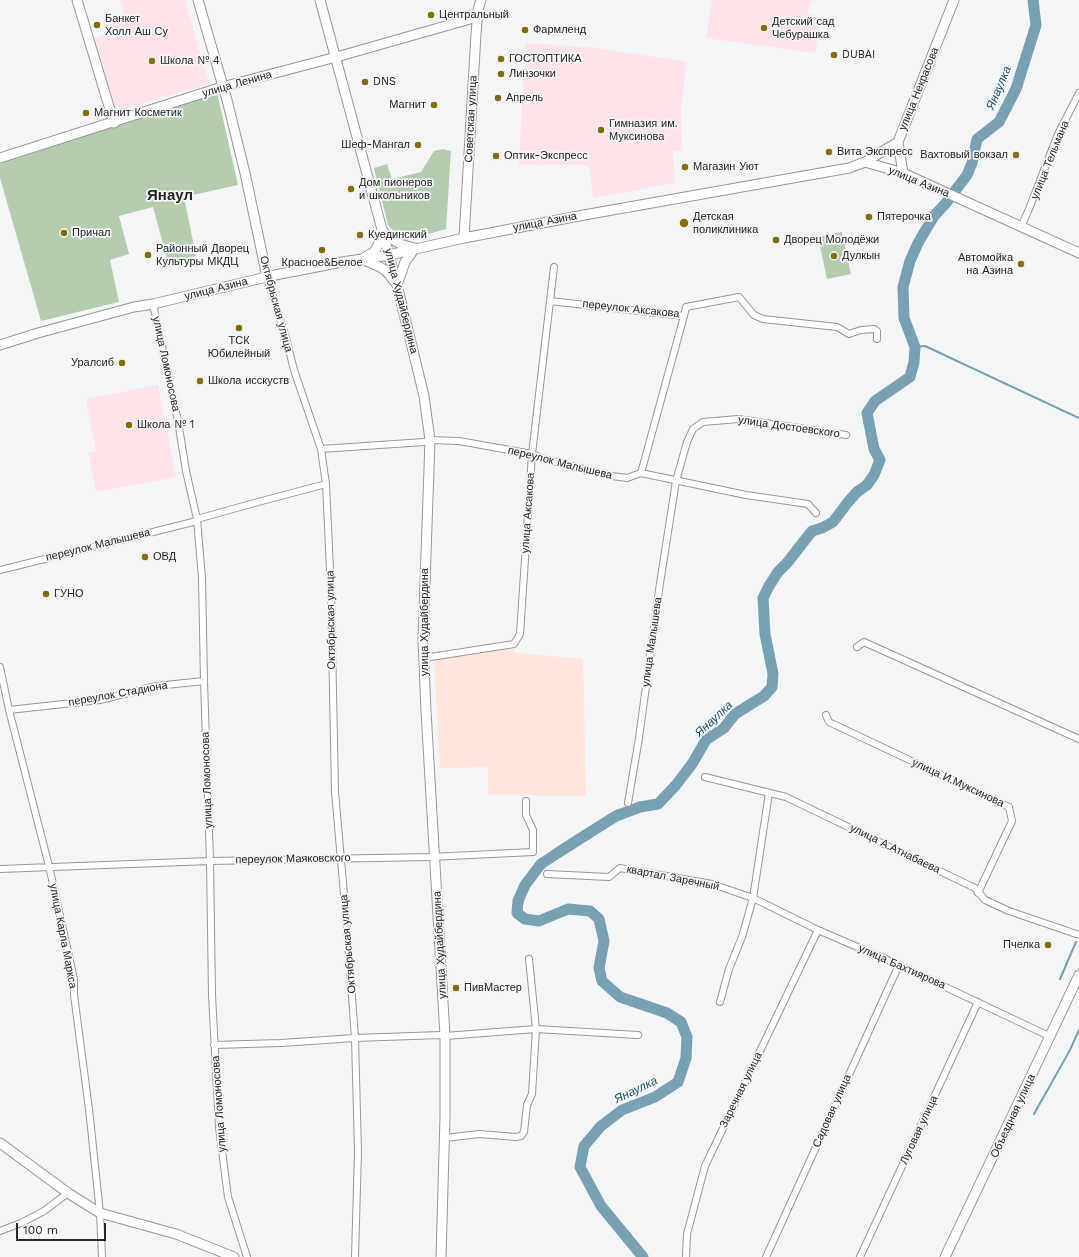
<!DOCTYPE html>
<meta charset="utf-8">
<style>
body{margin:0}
#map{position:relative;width:1079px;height:1257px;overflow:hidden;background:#f4f5f6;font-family:"Work Sans",sans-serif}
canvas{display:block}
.scale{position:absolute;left:16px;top:1223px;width:90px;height:18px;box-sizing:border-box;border:2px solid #272727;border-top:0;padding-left:5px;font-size:12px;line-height:14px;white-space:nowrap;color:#272727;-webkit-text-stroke:3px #f4f5f6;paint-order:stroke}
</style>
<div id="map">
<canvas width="1079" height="1257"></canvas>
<div class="scale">100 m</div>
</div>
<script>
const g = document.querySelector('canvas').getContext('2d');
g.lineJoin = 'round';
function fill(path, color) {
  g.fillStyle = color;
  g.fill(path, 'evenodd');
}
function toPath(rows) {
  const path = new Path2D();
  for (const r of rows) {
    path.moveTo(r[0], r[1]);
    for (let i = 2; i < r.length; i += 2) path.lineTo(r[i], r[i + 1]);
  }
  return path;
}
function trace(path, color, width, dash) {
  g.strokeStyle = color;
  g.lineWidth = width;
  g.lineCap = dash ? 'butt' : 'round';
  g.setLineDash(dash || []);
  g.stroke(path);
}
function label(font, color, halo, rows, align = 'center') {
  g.font = font + ' "Work Sans",sans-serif';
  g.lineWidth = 3.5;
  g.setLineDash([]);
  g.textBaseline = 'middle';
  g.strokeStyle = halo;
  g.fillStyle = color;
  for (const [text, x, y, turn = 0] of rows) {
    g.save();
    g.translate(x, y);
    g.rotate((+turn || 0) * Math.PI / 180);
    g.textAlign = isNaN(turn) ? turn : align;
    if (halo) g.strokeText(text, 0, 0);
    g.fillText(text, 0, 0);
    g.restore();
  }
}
fill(toPath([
 [120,0,185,0,209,84,116,111,95,38,108,34,107,28,126,22],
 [712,0,812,0,807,13,822,18,815,53,706,38],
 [525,43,598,48,686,62,681,110,682,151,673,151,675,183,593,198,589,165,519,165],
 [158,385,176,477,96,492,88,452,96,451,86,399]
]), '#fee3e9');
fill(toPath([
 [512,648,516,653,583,659,586,796,488,795,488,767,440,768,434,655]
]), '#fee5dd');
fill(toPath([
 [217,92,238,185,184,197,196,256,168,263,153,207,119,216,129,254,110,260,119,302,41,321,0,178,0,164],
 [443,149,451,151,446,229,403,241,388,225,374,168,387,164,392,179,421,172,434,151],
 [842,232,851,274,827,279,818,237]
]), '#b6ccb1');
trace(toPath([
 [915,347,925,346,1079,418],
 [1060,979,1076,942],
 [1034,1114,1070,1050,1079,1030]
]), '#78a2b1', 2);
trace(toPath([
 [643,1257,601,1206,580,1167,584,1146,601,1126,622,1110,655,1097,678,1082,686,1058,687,1037,681,1022,667,1013,620,997,602,981,599,968,604,941,599,919,590,911,568,909,539,921,525,919,517,913,518,901,525,885,541,864,559,852,616,816,640,807,658,804,676,785,692,764,706,740,724,728,735,714,764,696,772,687,773,674,765,634,763,598,769,586,778,572,787,563,812,531,822,528,833,522,848,502,857,492,867,485,874,475,880,460,874,449,867,413,875,401,910,377,914,362,915,347,904,318,903,287,910,261,918,243,934,216,946,203,967,175,972,163,977,139,999,122,1016,89,1036,25,1033,0]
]), '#78a2b1', 11);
const street = toPath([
 [1021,227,1029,209,1058,134,1079,93],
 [267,277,286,338,294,370,321,449,326,484,331,591,335,792,347,928,355,1038,358,1152,355,1257],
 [550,301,684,316,686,307,739,297,754,315,763,319,837,327,849,334,861,330,874,329,877,331,877,339],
 [153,304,178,421,186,471,197,519,202,578,204,681,210,861,212,995,219,1127,228,1197,247,1257],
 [321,449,424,442,430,440,459,441,532,454,544,459,612,476,627,478,641,473,746,495,808,504,816,513],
 [641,473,684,316],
 [197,519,258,502,326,484],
 [0,570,197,521],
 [857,647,864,642,1079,739],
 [424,658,514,644,520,634,532,454,554,267],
 [0,667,9,710,49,866,74,979,74,995,89,1109,100,1213,102,1257],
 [9,710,100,700,156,686,204,681],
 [826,715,829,722,1009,807,1012,821,978,893],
 [705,777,786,797,975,888,985,900,1009,911,1079,935],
 [628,803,639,738,659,590,676,481,687,442,693,429,703,422,738,419,846,435],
 [0,869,210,861,430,857,533,852,533,830,526,815,526,801],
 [547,874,609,877,620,868,712,884,753,898,818,930,899,965,1051,1037],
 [720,1002,729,969,742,937,753,898,769,793],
 [214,1045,281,1043,355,1038,441,1035,445,1036,536,1029,638,1035],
 [445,1138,479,1134,516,1137,521,1136,524,1132,527,1105,532,1094,536,1029,529,959],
 [0,1231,21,1223,44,1211,68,1193],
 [686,1257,687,1234,705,1166,818,930],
 [766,1257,899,965],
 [860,1257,978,1002]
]);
const secondary = toPath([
 [77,0,114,123],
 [198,0,227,100,245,173,267,277],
 [320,0,397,285,424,396,430,440,423,640,426,711,445,1036,445,1117,441,1257],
 [898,142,903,173],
 [0,158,222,87,340,56,477,17],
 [865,162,898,142,954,0],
 [384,232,387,236,400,244,414,248],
 [464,238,476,34,478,10,481,0],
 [365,257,374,252,377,247,381,238,381,231],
 [364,260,380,267,386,271,395,282],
 [397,285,405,262,415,248],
 [0,345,38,333,134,307,153,304,275,275,342,262,389,255,464,238,584,215,849,168,865,162,903,173,1079,253],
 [0,1143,68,1193,100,1213,176,1234,234,1257],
 [945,1257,1079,975]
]);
trace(street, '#99999a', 8);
trace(secondary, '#99999a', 11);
trace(street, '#fff', 6);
trace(secondary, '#fff', 9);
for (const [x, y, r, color] of [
 [431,15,4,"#7f6f0d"],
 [97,25,4,"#7f6f0d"],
 [764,28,4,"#7f6f0d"],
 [525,30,4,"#7f6f0d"],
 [834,55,4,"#7f6f0d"],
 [501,59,4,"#7f6f0d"],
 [152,61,4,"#7f6f0d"],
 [501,74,4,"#7f6f0d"],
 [365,82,4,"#7f6f0d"],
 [498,98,4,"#7f6f0d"],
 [434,105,4,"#7f6f0d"],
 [86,113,4,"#7f6f0d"],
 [601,130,4,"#7f6f0d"],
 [418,145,4,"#7f6f0d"],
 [829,152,4,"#7f6f0d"],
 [1016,155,4,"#7f6f0d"],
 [496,156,4,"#7f6f0d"],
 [685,167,4,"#7f6f0d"],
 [351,189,4,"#7f6f0d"],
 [869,217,4,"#7f6f0d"],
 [684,223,5,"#7f6f0d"],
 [64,233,4,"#7f6f0d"],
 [360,235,4,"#7f6f0d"],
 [776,240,4,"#7f6f0d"],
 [322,250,4,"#7f6f0d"],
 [148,255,4,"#7f6f0d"],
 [834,256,4,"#7f6f0d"],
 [1021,264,4,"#7f6f0d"],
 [239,328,4,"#7f6f0d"],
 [122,363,4,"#7f6f0d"],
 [200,381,4,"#7f6f0d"],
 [129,425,4,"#7f6f0d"],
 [145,557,4,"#7f6f0d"],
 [46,594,4,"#7f6f0d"],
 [1048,945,4,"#7f6f0d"],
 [456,988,4,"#7f6f0d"]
]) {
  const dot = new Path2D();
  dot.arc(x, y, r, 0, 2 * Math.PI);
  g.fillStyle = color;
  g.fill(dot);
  trace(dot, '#f4f5f6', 1.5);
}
label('11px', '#272727', '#f4f5f6', [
 ["Центральный",439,15],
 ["Банкет",105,19],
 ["Холл Аш Су",105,32],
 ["Детский сад",772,22],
 ["Чебурашка",772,35],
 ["Фармленд",533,30],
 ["DUBAI",842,55],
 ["ГОСТОПТИКА",509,59],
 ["Школа № 4",160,61],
 ["Линзочки",509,74],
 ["DNS",373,82],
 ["Апрель",506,98],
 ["Магнит",426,105,"right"],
 ["Магнит Косметик",94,113],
 ["Гимназия им.",609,124],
 ["Муксинова",609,137],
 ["Шеф-Мангал",410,145,"right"],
 ["Вита Экспресс",837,152],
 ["Вахтовый вокзал",1008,155,"right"],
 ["Оптик-Экспресс",504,156],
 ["Магазин Уют",693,167],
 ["Дом пионеров",359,183],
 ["и школьников",359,196],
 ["Детская",693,217],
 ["поликлиника",693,230],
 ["Пятерочка",877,217],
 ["Причал",72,233],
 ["Куединский",368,235],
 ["Дворец Молодёжи",784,240],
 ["Районный Дворец",156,249],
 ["Культуры МКДЦ",156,262],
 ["Дулкын",842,256],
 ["Автомойка",1013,258,"right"],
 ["на Азина",1013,271,"right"],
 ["Красное&Белое",322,263,"center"],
 ["ТСК",239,341,"center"],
 ["Юбилейный",239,354,"center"],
 ["Уралсиб",114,363,"right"],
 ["Школа исскуств",208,381],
 ["Школа № 1",137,425],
 ["ОВД",153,557],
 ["ГУНО",54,594],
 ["Пчелка",1040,945,"right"],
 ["ПивМастер",464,988]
], 'left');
label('11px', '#272727', '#f4f5f6', [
 ["улица Ленина",237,84,-16],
 ["улица Некрасова",919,89,-68],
 ["Советская улица",471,119,-87],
 ["улица Тельмана",1050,160,-68],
 ["улица Азина",919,182,22],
 ["улица Азина",545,222,-11],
 ["улица Азина",216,289,-14],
 ["улица Худайбердина",401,301,76],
 ["Октябрьская улица",276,304,75],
 ["переулок Аксакова",631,309,6],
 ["улица Ломоносова",166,364,78],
 ["улица Достоевского",789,427,8],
 ["переулок Малышева",560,463,14],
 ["улица Аксакова",528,513,-86],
 ["переулок Малышева",98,545,-14],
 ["Октябрьская улица",331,620,-91],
 ["улица Худайбердина",425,622,-90],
 ["улица Малышева",652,642,-82],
 ["переулок Стадиона",118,694,-10],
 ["улица Ломоносова",207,780,-92],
 ["улица И.Муксинова",958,783,25],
 ["улица А.Атнабаева",895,849,26],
 ["переулок Маяковского",293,859,-1],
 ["квартал Заречный",673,878,11],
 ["улица Карла Маркса",63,936,79],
 ["Октябрьская улица",348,944,-95],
 ["улица Худайбердина",440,945,-93],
 ["улица Бахтиярова",902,967,24],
 ["Заречная улица",741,1090,-64],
 ["улица Ломоносова",219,1104,-94],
 ["Садовая улица",832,1111,-66],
 ["Объездная улица",1013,1116,-65],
 ["Луговая улица",919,1130,-65]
]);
label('italic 12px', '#1d5768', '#f4f5f6', [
 ["Янаулка",999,88,-67],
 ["Янаулка",714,719,-43],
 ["Янаулка",636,1090,-26]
]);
label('bold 15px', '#272727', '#f4f5f6', [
 ["Янаул",170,196]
]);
</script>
